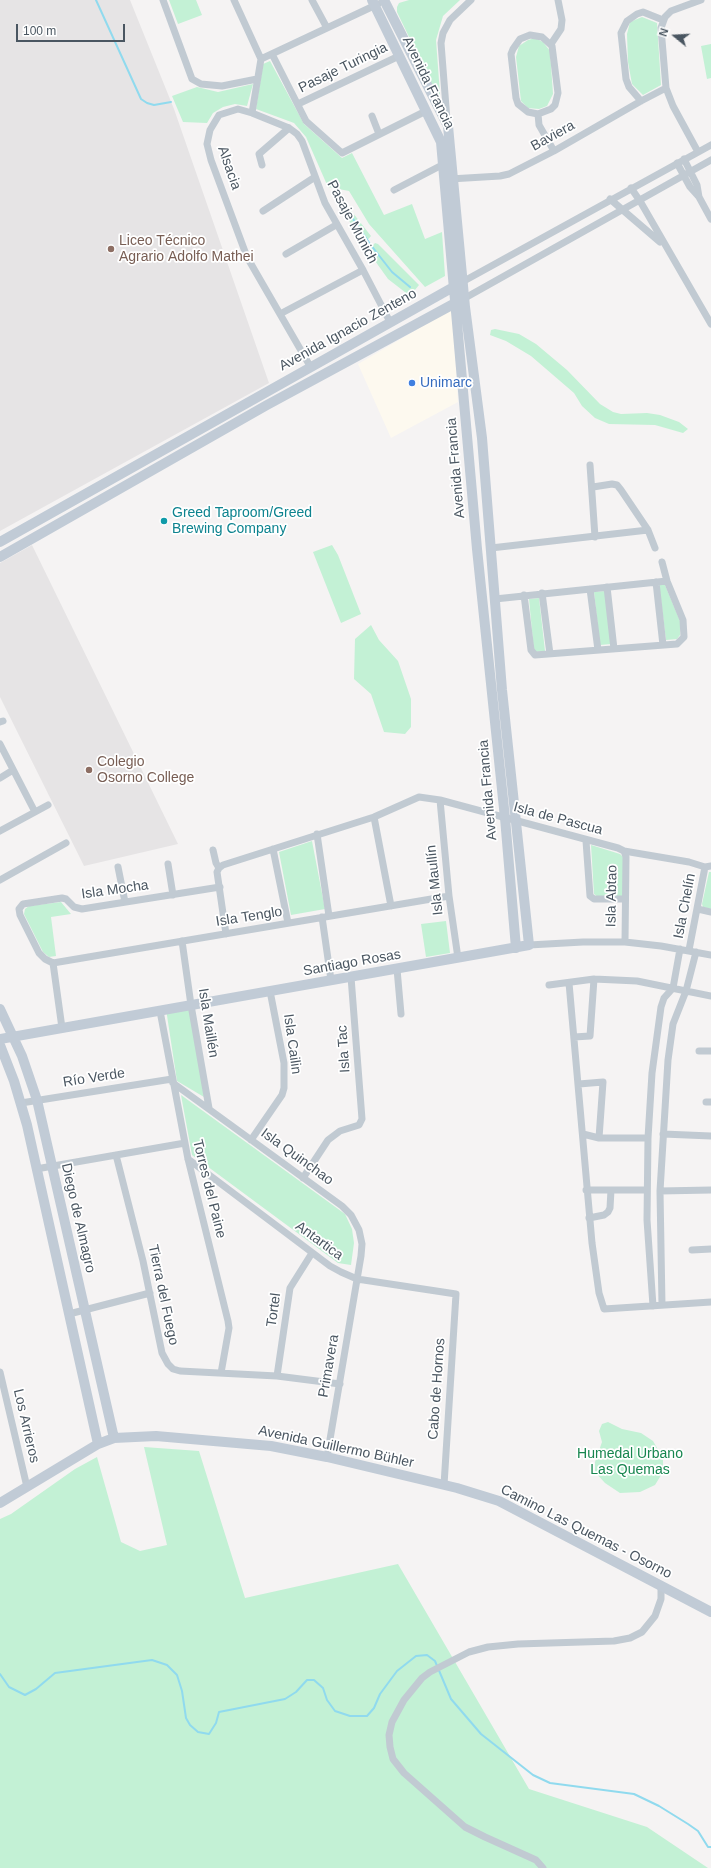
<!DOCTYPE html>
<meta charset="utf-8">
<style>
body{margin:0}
#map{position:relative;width:711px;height:1868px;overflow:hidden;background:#f5f3f3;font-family:Helvetica,sans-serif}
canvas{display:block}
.north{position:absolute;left:655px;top:16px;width:40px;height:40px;-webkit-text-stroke:3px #fff;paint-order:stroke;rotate:288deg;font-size:11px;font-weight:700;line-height:16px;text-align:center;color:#4a5661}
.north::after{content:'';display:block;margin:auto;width:14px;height:18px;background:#4a5661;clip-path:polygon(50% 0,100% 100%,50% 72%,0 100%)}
.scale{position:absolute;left:16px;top:24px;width:109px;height:18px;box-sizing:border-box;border:2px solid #4a5661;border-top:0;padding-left:5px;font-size:12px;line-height:14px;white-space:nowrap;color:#4a5661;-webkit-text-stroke:3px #fff;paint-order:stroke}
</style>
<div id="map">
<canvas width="711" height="1868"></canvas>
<div class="north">N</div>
<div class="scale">100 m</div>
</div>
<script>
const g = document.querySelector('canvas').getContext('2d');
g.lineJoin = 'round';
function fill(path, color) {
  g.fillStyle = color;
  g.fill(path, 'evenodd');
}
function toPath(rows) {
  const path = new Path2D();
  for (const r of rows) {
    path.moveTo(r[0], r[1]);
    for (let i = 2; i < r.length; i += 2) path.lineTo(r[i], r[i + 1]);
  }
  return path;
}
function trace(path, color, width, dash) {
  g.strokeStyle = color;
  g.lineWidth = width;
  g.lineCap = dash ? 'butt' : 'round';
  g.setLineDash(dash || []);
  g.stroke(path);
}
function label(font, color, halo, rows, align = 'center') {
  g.font = font + ' Helvetica,sans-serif';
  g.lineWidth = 3.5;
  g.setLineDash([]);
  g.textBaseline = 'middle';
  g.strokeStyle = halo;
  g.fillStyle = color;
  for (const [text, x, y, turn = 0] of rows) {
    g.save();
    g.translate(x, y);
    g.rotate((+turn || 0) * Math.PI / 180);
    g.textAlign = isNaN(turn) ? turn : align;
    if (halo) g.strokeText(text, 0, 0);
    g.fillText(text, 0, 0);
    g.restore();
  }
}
fill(toPath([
 [452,309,458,402,391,438,358,364]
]), '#fdf9ef');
fill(toPath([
 [0,0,130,0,174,109,269,383,0,531],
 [32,545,178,844,84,866,0,697,0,563]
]), '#e6e4e5');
fill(toPath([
 [169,0,196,0,202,15,178,24],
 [409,0,460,0,443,16,436,40,440,94,437,95,397,12,397,7,399,3],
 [642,17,657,23,661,85,643,95,632,84,628,62,627,34,630,22],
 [535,38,543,42,550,51,553,94,547,106,539,109,528,108,521,101,516,57,519,46,528,40],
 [711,44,711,78,707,79,701,46],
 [270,61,304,124,342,158,352,153,384,215,412,204,425,239,442,232,445,276,425,287,369,224,349,191,328,187,306,137,294,123,256,109,263,64],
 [253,84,247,106,235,104,223,107,213,113,207,123,183,122,172,96,197,87,218,92],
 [338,194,371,236,364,244,334,197],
 [375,243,378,244,419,285,410,296,388,279,368,251],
 [495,329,519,334,536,344,567,370,600,404,613,412,621,414,647,413,660,415,679,422,688,429,683,433,655,425,609,424,595,418,582,406,574,393,531,356,506,341,490,335,491,330],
 [332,545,338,555,361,614,341,623,313,552],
 [659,584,665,585,680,621,680,635,677,639,666,640],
 [605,591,611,644,600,645,594,592],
 [539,598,545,651,534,652,529,599],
 [371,625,379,640,398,661,411,699,411,727,405,734,384,732,371,694,354,679,355,639],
 [312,841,325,909,291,915,279,852],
 [591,845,620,854,625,859,623,895,621,898,598,897,594,894],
 [709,872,711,872,711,909,703,907,702,904],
 [61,902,71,914,51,917,56,956,49,957,43,952,24,914,25,909,29,906],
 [446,921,450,953,426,957,421,924],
 [190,1006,204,1097,177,1081,166,1009],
 [181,1095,345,1214,352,1229,354,1243,351,1265,338,1263,192,1155],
 [608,1422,622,1429,641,1433,653,1441,663,1458,663,1472,655,1485,640,1492,620,1493,605,1483,595,1472,595,1462,602,1442,599,1431,602,1424],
 [144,1447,199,1451,245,1598,398,1564,529,1789,647,1827,708,1868,0,1868,0,1519,11,1514,75,1469,97,1457,121,1542,140,1551,167,1545]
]), '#c3f1d5');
trace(toPath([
 [96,0,141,99,147,103,154,105,171,102],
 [337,195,370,244,392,272,410,287],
 [0,1674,9,1687,25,1695,36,1689,55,1673,152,1660,167,1665,177,1675,182,1691,186,1718,190,1725,198,1732,209,1734,216,1723,219,1712,285,1699,296,1692,307,1680,314,1680,323,1688,327,1700,335,1711,350,1716,367,1716,374,1708,380,1694,397,1671,416,1656,427,1655,435,1661,451,1699,481,1734,533,1775,550,1783,634,1794,659,1806,688,1824,698,1831,708,1847,711,1847]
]), '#90daee', 2);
trace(toPath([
 [163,0,192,79,201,84,222,86,257,79],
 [234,0,261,59,252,113,238,109,219,115,210,130,207,144,211,160,247,257,310,366],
 [312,0,327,28],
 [530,35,542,37,552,46,558,93,555,105,551,109,538,114,528,112,518,104,516,98,511,54,513,49,520,39,530,35],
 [551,44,561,29,562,20,558,0],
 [272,54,306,121,342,153,426,111],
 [261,59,378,4],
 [641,101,629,87,626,79,621,33,627,21,637,14,643,12,663,20],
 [298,104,399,56],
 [252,113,289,128,297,134,302,141,325,203,363,270,390,322],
 [538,114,539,125,554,151],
 [372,116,379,134],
 [447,120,441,43,443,33,450,20,471,0],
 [698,152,673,106,666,88,661,28,665,17,671,11,701,0],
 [684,159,697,185,699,197],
 [677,163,690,187,699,197,711,219],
 [262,165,259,154,289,128],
 [450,179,500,176,509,174,554,151,641,101,666,88],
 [631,188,640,201,711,324],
 [394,190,442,165],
 [610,199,660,242],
 [263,211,315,177],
 [286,254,336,225],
 [464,281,711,145],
 [465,298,711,160],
 [280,314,363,270],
 [590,465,595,537],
 [593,487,612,484,617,485,621,490,648,530,655,548],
 [491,548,648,530],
 [656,582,663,645],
 [607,587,614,649],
 [590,589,598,650],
 [542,593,550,654],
 [524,595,531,650,535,655,677,644,684,637,683,620,667,581,662,562],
 [495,599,667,581],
 [0,722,3,721],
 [0,744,35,812],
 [0,778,13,770],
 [440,800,449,896,458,958],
 [374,817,391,906],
 [0,831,48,805],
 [317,834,329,916],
 [586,841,590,896,594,899,624,899],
 [273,849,288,923],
 [213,850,216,863,219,868,217,872,226,934],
 [624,851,626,857,625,942],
 [168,864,173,895],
 [118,867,125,902],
 [219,868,223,865,374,817,419,797,440,800,618,848,624,851,689,862,705,867,711,866],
 [0,880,66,843],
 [698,909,711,912],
 [322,917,331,980],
 [182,941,191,1005,209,1108],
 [529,945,583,942,625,942,661,946,711,955],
 [689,950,705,867],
 [53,963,449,896],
 [53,963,45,959,39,953,20,915,19,909,23,904,62,898,66,899,74,907,82,909,220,887],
 [53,963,62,1028],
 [397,969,401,1014],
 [569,983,592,1243,599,1293,604,1309,711,1302],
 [549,985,594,979,637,981,711,996],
 [160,1011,188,1159,228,1321,229,1328,221,1373],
 [574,1037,590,1036,594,979],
 [699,1051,711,1051],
 [173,1083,342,1206,351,1215,359,1230,362,1244,361,1256,327,1457],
 [579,1084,603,1082,599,1138],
 [706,1102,711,1102],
 [21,1103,172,1079],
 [583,1134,599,1138,648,1138],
 [663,1134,711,1136],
 [251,1140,282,1095,284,1088,284,1063,270,991],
 [116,1155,143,1261,162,1353,168,1364,173,1369,180,1371,277,1376,340,1384],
 [188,1159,330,1266,341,1272,357,1279,456,1294,444,1485],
 [36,1169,185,1143],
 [303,1178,328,1140,340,1131,359,1125,362,1119,351,977],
 [586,1190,647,1190],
 [660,1191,711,1190],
 [589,1218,604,1215,608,1212,610,1208,611,1190],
 [692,1250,711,1249],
 [662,1305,660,1191,668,1060,673,1024,686,991,696,952],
 [653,1306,647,1220,648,1138,652,1073,661,1007,664,998,673,988,680,949],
 [69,1314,150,1293],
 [0,1372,27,1487],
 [277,1376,290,1288,312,1253],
 [543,1868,536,1860,485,1837,465,1827,404,1773,393,1759,390,1747,389,1735,392,1722,404,1700,422,1678,430,1672,469,1652,488,1647,518,1644,614,1641,630,1638,642,1632,655,1616,661,1599,661,1587]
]), '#c1cad2', 7);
trace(toPath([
 [372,0,441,142,477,549,505,818,516,948],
 [0,542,457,285],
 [0,557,267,405,459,301],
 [0,1009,22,1056,37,1100,114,1438],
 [0,1039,529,945,502,690,482,438,465,307,448,126,384,0],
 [0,1045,14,1081,27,1125,98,1444],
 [0,1503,98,1444,114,1438,156,1436,271,1446,327,1457,457,1488,499,1501,711,1612]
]), '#c1cbd6', 10);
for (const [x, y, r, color] of [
 [111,249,4,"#8d6e63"],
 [412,383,4,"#3f7fe0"],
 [164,521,4,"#0f9aa8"],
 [89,770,4,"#8d6e63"]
]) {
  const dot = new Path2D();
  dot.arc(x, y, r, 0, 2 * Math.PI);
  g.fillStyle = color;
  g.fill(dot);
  trace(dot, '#fff', 1.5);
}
label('14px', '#4a5661', '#fff', [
 ["Pasaje Turingia",343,68,-26],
 ["Avenida Francia",428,83,64],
 ["Baviera",553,136,-29],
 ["Alsacia",229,168,71],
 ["Pasaje Munich",352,222,62],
 ["Avenida Ignacio Zenteno",348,330,-29],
 ["Avenida Francia",456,468,-95],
 ["Avenida Francia",488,790,-95],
 ["Isla de Pascua",558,819,15],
 ["Isla Maullín",435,880,-96],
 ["Isla Mocha",115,890,-8],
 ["Isla Abtao",612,896,-89],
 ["Isla Chelín",685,906,-79],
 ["Isla Tenglo",249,917,-9],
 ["Santiago Rosas",352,963,-10],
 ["Isla Maillén",208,1023,81],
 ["Isla Cailin",292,1044,82],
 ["Isla Tac",344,1049,-94],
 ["Río Verde",94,1078,-9],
 ["Isla Quinchao",297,1157,36],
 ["Torres del Paine",209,1189,76],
 ["Diego de Almagro",78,1218,77],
 ["Antartica",319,1241,36],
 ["Tierra del Fuego",163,1295,78],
 ["Tortel",274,1310,-82],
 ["Primavera",329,1366,-80],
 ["Cabo de Hornos",437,1389,-86],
 ["Los Arrieros",26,1426,77],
 ["Avenida Guillermo Bühler",336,1447,12],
 ["Camino Las Quemas - Osorno",586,1532,27]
]);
label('14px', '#785e54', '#fff', [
 ["Liceo Técnico",119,241],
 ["Agrario Adolfo Mathei",119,257],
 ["Colegio",97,762],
 ["Osorno College",97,778]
], 'left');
label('14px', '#366cbe', '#fff', [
 ["Unimarc",420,383]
], 'left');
label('14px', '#0d838f', '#fff', [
 ["Greed Taproom/Greed",172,513],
 ["Brewing Company",172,529]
], 'left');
label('14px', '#17864f', '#fff', [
 ["Humedal Urbano",630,1454],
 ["Las Quemas",630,1470]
]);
</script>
